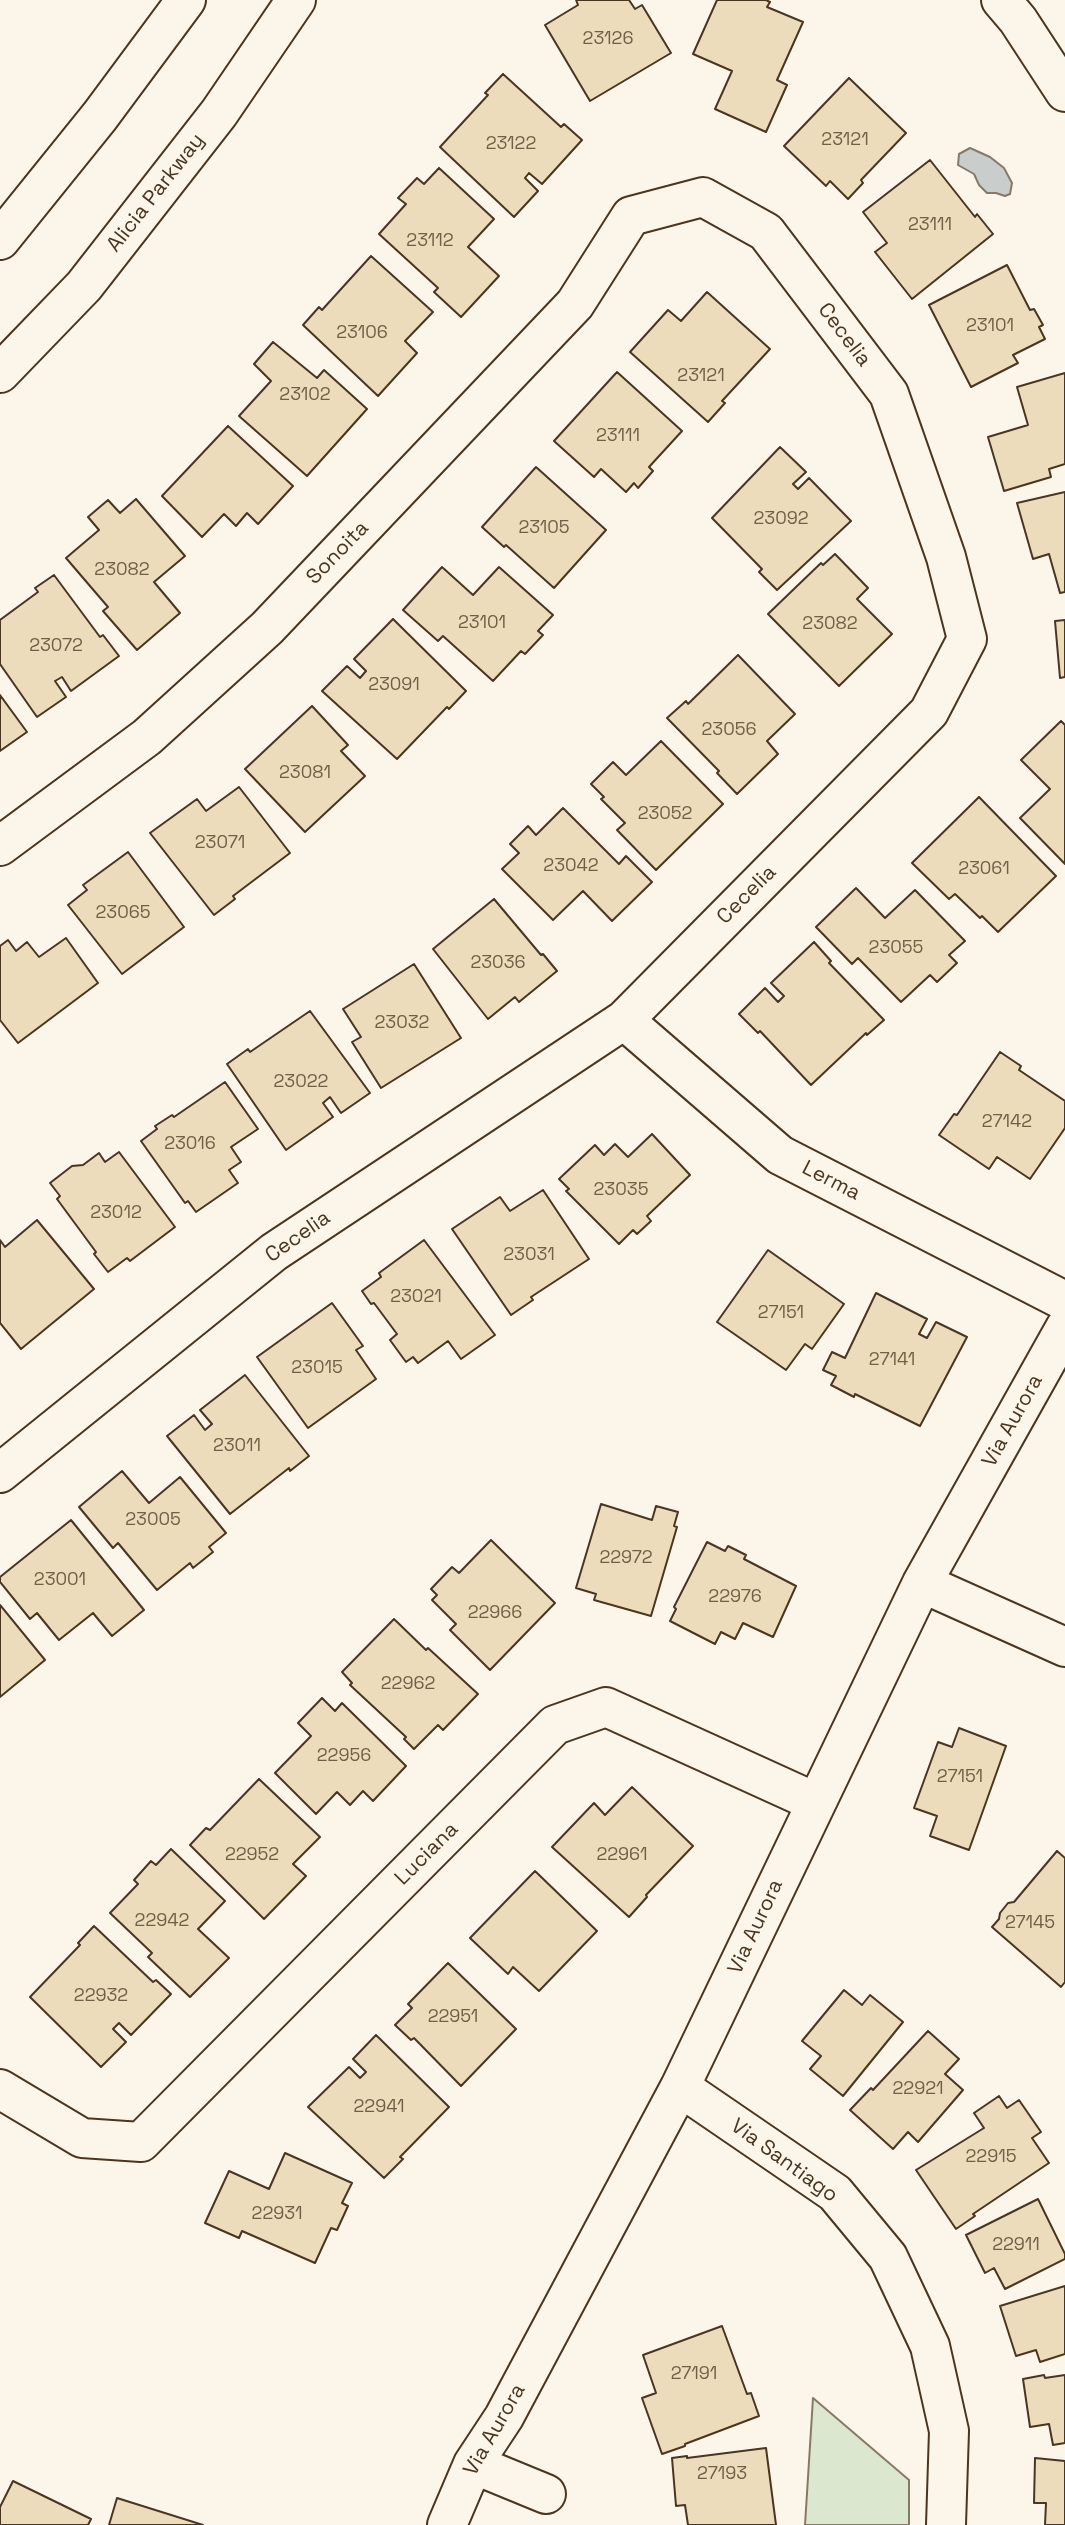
<!DOCTYPE html>
<style>
body{margin:0}
canvas{display:block;background:#fbf6e9}
</style>
<canvas width="1065" height="2525"></canvas>
<script>
const g = document.querySelector('canvas').getContext('2d');
g.lineJoin = 'round';
function fill(path, color) {
  g.fillStyle = color;
  g.fill(path, 'evenodd');
}
function toPath(rows) {
  const path = new Path2D();
  for (const r of rows) {
    path.moveTo(r[0], r[1]);
    for (let i = 2; i < r.length; i += 2) path.lineTo(r[i], r[i + 1]);
  }
  return path;
}
function trace(path, color, width, dash) {
  g.strokeStyle = color;
  g.lineWidth = width;
  g.lineCap = dash ? 'butt' : 'round';
  g.setLineDash(dash || []);
  g.stroke(path);
}
function label(font, color, halo, rows, align = 'center') {
  g.font = font + ' "Space Grotesk",sans-serif';
  g.lineWidth = 5;
  g.setLineDash([]);
  g.textBaseline = 'middle';
  g.strokeStyle = halo;
  g.fillStyle = color;
  for (const [text, x, y, turn = 0] of rows) {
    g.save();
    g.translate(x, y);
    g.rotate((+turn || 0) * Math.PI / 180);
    g.textAlign = isNaN(turn) ? turn : align;
    if (halo) g.strokeText(text, 0, 0);
    g.fillText(text, 0, 0);
    g.restore();
  }
}
const green = toPath([
 [813,2398,909,2480,909,2525,805,2525,813,2398]
]);
fill(green, '#dce7d0');
trace(green, '#887966', 2);
const water = toPath([
 [970,148,990,157,1004,168,1012,183,1010,194,1005,196,996,193,987,193,979,185,974,174,958,165,959,154,970,148]
]);
fill(water, '#c9cecd');
trace(water, '#887966', 2);
const building = toPath([
 [576,0,629,0,635,9,642,5,671,53,590,101,545,25,578,5,576,0],
 [717,0,766,0,770,2,767,7,803,22,777,80,787,85,766,132,715,109,732,71,693,54,717,0],
 [503,74,561,127,564,124,582,140,542,184,529,173,525,178,538,191,514,217,440,147,488,95,485,93,503,74],
 [849,78,906,133,861,180,863,183,848,199,830,181,826,186,784,146,849,78],
 [930,160,975,217,977,214,993,234,912,299,875,252,887,243,863,212,930,160],
 [439,168,494,219,468,247,499,276,461,317,434,292,438,288,379,234,406,204,398,198,417,178,424,184,439,168],
 [371,256,433,312,405,341,417,353,378,396,303,325,319,307,322,310,371,256],
 [1007,265,1030,310,1034,309,1043,325,1039,327,1045,339,1013,355,1018,363,971,387,929,305,1007,265],
 [707,292,770,349,722,401,725,403,708,422,630,352,668,310,681,321,707,292],
 [273,342,317,378,324,370,367,409,307,476,239,416,271,381,254,364,273,342],
 [617,372,682,431,649,467,653,471,638,488,634,483,626,492,601,469,594,477,554,441,617,372],
 [1065,373,1065,464,1049,469,1051,477,1004,491,988,437,1028,425,1017,387,1065,373],
 [228,426,293,486,258,524,247,513,236,526,224,514,202,537,162,496,228,426],
 [780,447,806,472,793,484,798,489,809,478,851,521,777,590,759,572,762,569,712,518,780,447],
 [536,467,606,530,554,588,506,545,504,547,482,527,536,467],
 [1065,492,1065,592,1060,593,1049,554,1033,559,1017,503,1065,492],
 [136,499,185,556,154,582,180,613,137,650,103,611,108,607,66,558,99,530,88,517,108,500,120,513,136,499],
 [835,554,868,588,857,599,892,634,839,686,768,614,821,563,823,565,835,554],
 [442,567,473,595,499,567,553,615,538,631,543,635,525,654,521,651,493,681,443,636,438,641,403,610,442,567],
 [54,575,100,637,103,635,119,656,71,691,62,677,55,681,66,697,37,717,0,664,0,620,38,592,35,588,54,575],
 [393,619,466,691,449,709,447,707,397,759,322,691,347,666,360,678,366,671,354,659,393,619],
 [1065,620,1065,677,1060,678,1055,621,1065,620],
 [738,655,795,714,767,741,778,754,737,794,717,773,719,771,667,718,686,701,688,704,738,655],
 [0,695,27,732,0,751,0,695],
 [312,706,348,745,341,751,365,776,305,832,245,769,312,706],
 [1061,721,1065,725,1065,864,1020,818,1050,789,1021,760,1061,721],
 [661,741,723,804,656,870,617,830,625,823,601,799,604,797,591,784,613,762,626,775,661,741],
 [239,787,290,853,233,896,235,899,214,915,150,833,197,799,206,811,239,787],
 [979,797,1056,876,998,932,982,916,980,918,955,894,949,899,912,863,979,797],
 [563,808,619,864,626,856,652,882,612,921,583,891,553,920,502,869,519,853,510,844,528,826,536,835,563,808],
 [128,852,184,927,122,974,68,905,87,890,83,885,128,852],
 [856,888,885,918,915,890,965,941,949,955,957,963,937,982,930,975,901,1002,858,958,852,964,816,927,856,888],
 [494,899,541,955,543,954,557,971,519,1002,515,997,488,1019,433,949,494,899],
 [66,938,98,983,18,1043,0,1020,0,946,8,940,16,951,27,942,39,957,66,938],
 [814,942,831,961,829,963,884,1020,867,1035,866,1033,811,1085,760,1031,758,1033,739,1014,765,988,778,1002,784,996,771,983,814,942],
 [414,964,461,1038,381,1088,352,1042,361,1037,343,1009,414,964],
 [310,1011,370,1093,341,1113,330,1097,323,1103,333,1117,286,1150,227,1064,248,1049,250,1052,310,1011],
 [1000,1052,1021,1066,1019,1070,1065,1101,1065,1128,1030,1179,997,1157,989,1169,939,1135,954,1114,957,1115,1000,1052],
 [225,1082,258,1129,231,1147,241,1162,229,1170,238,1183,196,1212,188,1201,185,1203,141,1141,157,1129,155,1126,172,1115,174,1117,225,1082],
 [652,1134,690,1175,647,1216,651,1221,637,1234,633,1230,619,1244,566,1191,569,1189,559,1179,595,1145,604,1155,615,1144,628,1157,652,1134],
 [119,1152,175,1227,130,1261,127,1258,108,1272,94,1254,96,1252,57,1199,60,1196,50,1183,72,1166,83,1165,99,1153,105,1162,119,1152],
 [543,1190,589,1259,531,1297,533,1300,511,1315,452,1229,500,1197,510,1211,543,1190],
 [37,1220,94,1289,21,1349,0,1323,0,1240,5,1247,37,1220],
 [424,1240,495,1335,461,1359,448,1341,418,1363,413,1357,406,1362,390,1340,397,1334,374,1303,371,1304,362,1291,381,1277,379,1273,424,1240],
 [768,1250,844,1304,812,1349,805,1344,786,1370,717,1322,768,1250],
 [876,1293,927,1319,919,1334,927,1338,936,1322,967,1337,920,1426,855,1394,854,1397,831,1385,836,1376,823,1370,832,1352,845,1358,876,1293],
 [332,1303,363,1346,356,1350,376,1379,308,1428,257,1357,332,1303],
 [245,1375,309,1456,290,1471,289,1468,230,1514,167,1436,194,1415,205,1430,212,1424,200,1410,245,1375],
 [122,1471,149,1503,180,1477,226,1533,209,1547,213,1552,193,1568,190,1563,157,1590,118,1543,113,1548,79,1507,122,1471],
 [601,1504,652,1520,656,1506,678,1512,674,1526,677,1527,651,1616,594,1600,596,1594,576,1588,601,1504],
 [71,1520,144,1610,112,1636,93,1613,59,1640,37,1613,30,1619,0,1582,0,1577,71,1520],
 [491,1540,555,1603,490,1670,450,1630,456,1624,432,1600,437,1595,431,1589,452,1567,459,1573,491,1540],
 [707,1542,725,1551,728,1546,746,1555,744,1559,796,1586,773,1637,743,1623,735,1639,721,1632,715,1644,670,1621,676,1609,674,1607,707,1542],
 [0,1605,45,1660,0,1697,0,1605],
 [394,1619,426,1650,428,1648,478,1694,443,1730,438,1725,414,1749,404,1739,406,1737,350,1685,352,1683,342,1672,394,1619],
 [322,1698,335,1711,342,1703,406,1766,373,1801,363,1791,350,1805,337,1792,316,1814,275,1773,311,1736,298,1723,322,1698],
 [959,1728,1006,1746,969,1850,930,1836,937,1816,914,1808,938,1742,952,1747,959,1728],
 [259,1779,320,1837,293,1864,306,1876,264,1919,190,1845,206,1828,210,1830,259,1779],
 [632,1787,693,1846,646,1895,647,1897,629,1917,552,1847,594,1803,605,1815,632,1787],
 [171,1849,225,1901,198,1929,229,1958,190,1997,148,1957,152,1953,110,1913,138,1884,134,1880,151,1861,156,1865,171,1849],
 [1057,1851,1065,1858,1065,1982,1061,1987,992,1927,999,1919,1000,1913,1008,1903,1014,1902,1057,1851],
 [535,1871,597,1931,539,1991,513,1967,508,1974,470,1938,535,1871],
 [94,1926,153,1982,156,1980,171,1994,131,2035,119,2023,113,2029,126,2042,101,2067,30,1997,80,1945,78,1943,94,1926],
 [448,1963,516,2029,461,2086,414,2038,411,2040,395,2025,412,2008,408,2004,448,1963],
 [844,1990,862,2005,870,1995,903,2022,843,2096,810,2069,821,2056,802,2041,844,1990],
 [928,2031,959,2059,945,2074,963,2090,918,2142,908,2132,893,2149,850,2110,871,2088,873,2090,928,2031],
 [376,2035,449,2107,400,2157,403,2159,384,2178,308,2107,349,2067,360,2078,366,2072,353,2059,376,2035],
 [999,2096,1007,2108,1019,2100,1041,2132,1032,2138,1049,2163,973,2214,975,2216,956,2229,916,2170,984,2128,974,2113,999,2096],
 [285,2153,352,2183,342,2203,348,2206,337,2230,331,2228,315,2263,242,2231,239,2238,205,2223,229,2171,269,2189,285,2153],
 [1038,2199,1065,2254,1065,2259,1005,2289,994,2268,985,2273,966,2235,1038,2199],
 [1065,2286,1065,2354,1040,2362,1036,2350,1016,2356,1000,2306,1065,2286],
 [722,2326,747,2394,751,2393,759,2416,685,2444,685,2446,662,2454,642,2398,656,2393,643,2355,722,2326],
 [1044,2375,1045,2378,1065,2375,1065,2443,1053,2445,1049,2424,1030,2427,1023,2379,1044,2375],
 [766,2448,776,2525,688,2525,685,2505,676,2506,672,2458,687,2456,687,2458,766,2448],
 [1035,2458,1065,2461,1065,2525,1045,2525,1046,2503,1034,2503,1035,2458],
 [13,2481,91,2519,88,2525,0,2525,0,2507,13,2481],
 [117,2498,203,2525,109,2525,117,2498]
]);
fill(building, '#ecdcbc');
trace(building, '#4a3520', 2);
const minor = toPath([
 [1001,0,1018,20,1065,92],
 [0,846,147,737,267,628,575,304,631,216,703,197,766,232,889,394,946,557,967,639,929,712,624,1020,274,1252,0,1473],
 [624,1020,780,1155,1065,1301],
 [922,1583,1065,1647],
 [680,2087,835,2193,888,2257,930,2346,949,2431,946,2525],
 [0,2089,82,2138,141,2142,555,1725,606,1707,815,1802],
 [473,2464,546,2494],
 [447,2525,473,2464,504,2417,680,2087,922,1583,1065,1328]
]);
const major = toPath([
 [0,240,100,116,186,0],
 [0,373,84,286,219,113,296,0]
]);
trace(minor, '#4a3520', 42);
trace(major, '#4a3520', 42);
trace(minor, '#fbf6e9', 38);
trace(major, '#fbf6e9', 38);
label('18px', '#725f47', null, [
 ["23126",608,39],
 ["23121",845,140],
 ["23122",511,144],
 ["23111",930,225],
 ["23112",430,241],
 ["23101",990,326],
 ["23106",362,333],
 ["23121",701,376],
 ["23102",305,395],
 ["23111",618,436],
 ["23092",781,519],
 ["23105",544,528],
 ["23082",122,570],
 ["23101",482,623],
 ["23082",830,624],
 ["23072",56,646],
 ["23091",394,685],
 ["23056",729,730],
 ["23081",305,773],
 ["23052",665,814],
 ["23071",220,843],
 ["23042",571,866],
 ["23061",984,869],
 ["23065",123,913],
 ["23055",896,948],
 ["23036",498,963],
 ["23032",402,1023],
 ["23022",301,1082],
 ["27142",1007,1122],
 ["23016",190,1144],
 ["23035",621,1190],
 ["23012",116,1213],
 ["23031",529,1255],
 ["23021",416,1297],
 ["27151",781,1313],
 ["27141",892,1360],
 ["23015",317,1368],
 ["23011",237,1446],
 ["23005",153,1520],
 ["22972",626,1558],
 ["23001",60,1580],
 ["22976",735,1597],
 ["22966",495,1613],
 ["22962",408,1684],
 ["22956",344,1756],
 ["27151",960,1777],
 ["22952",252,1855],
 ["22961",622,1855],
 ["22942",162,1921],
 ["27145",1030,1923],
 ["22932",101,1996],
 ["22951",453,2017],
 ["22921",918,2089],
 ["22941",379,2107],
 ["22915",991,2157],
 ["22931",277,2214],
 ["22911",1016,2245],
 ["27191",694,2374],
 ["27193",722,2474]
]);
label('21px', '#4a3520', '#fbf6e9', [
 ["Alicia Parkway",156,193,-52],
 ["Cecelia",844,335,53],
 ["Sonoita",338,553,-46],
 ["Cecelia",747,895,-45],
 ["Lerma",831,1181,27],
 ["Cecelia",298,1237,-35],
 ["Via Aurora",1013,1421,-61],
 ["Luciana",427,1854,-45],
 ["Via Aurora",756,1927,-65],
 ["Via Santiago",784,2161,36],
 ["Via Aurora",495,2430,-60]
]);
</script>
